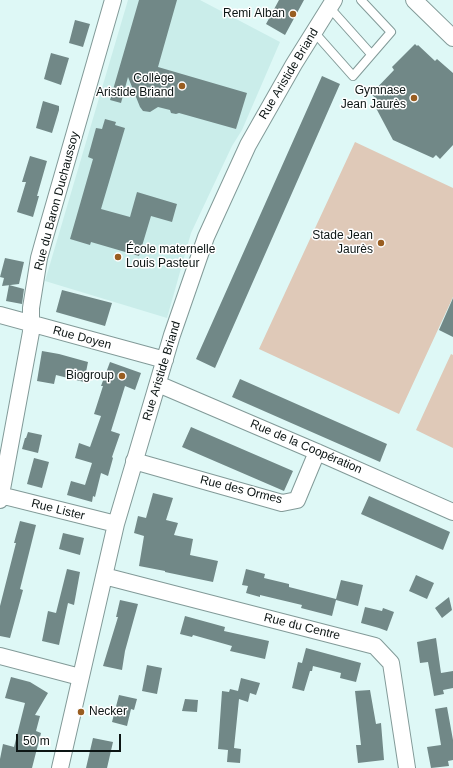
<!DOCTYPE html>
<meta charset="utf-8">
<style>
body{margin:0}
#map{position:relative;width:453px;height:768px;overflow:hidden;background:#def8f6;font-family:Arial,sans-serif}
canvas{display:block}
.scale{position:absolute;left:16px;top:734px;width:105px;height:18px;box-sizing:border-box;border:2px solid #0c1514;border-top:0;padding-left:5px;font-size:12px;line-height:14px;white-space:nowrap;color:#0c1514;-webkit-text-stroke:3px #fff;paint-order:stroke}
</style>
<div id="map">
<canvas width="453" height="768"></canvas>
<div class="scale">50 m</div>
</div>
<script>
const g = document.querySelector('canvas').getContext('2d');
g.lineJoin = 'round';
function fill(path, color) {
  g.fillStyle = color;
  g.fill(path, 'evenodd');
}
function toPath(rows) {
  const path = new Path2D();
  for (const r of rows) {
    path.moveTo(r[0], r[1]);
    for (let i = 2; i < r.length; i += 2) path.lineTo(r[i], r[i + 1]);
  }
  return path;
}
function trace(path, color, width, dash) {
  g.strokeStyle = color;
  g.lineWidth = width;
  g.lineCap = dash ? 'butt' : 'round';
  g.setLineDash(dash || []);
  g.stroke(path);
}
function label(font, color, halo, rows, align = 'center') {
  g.font = font + ' Arial,sans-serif';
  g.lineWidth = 3;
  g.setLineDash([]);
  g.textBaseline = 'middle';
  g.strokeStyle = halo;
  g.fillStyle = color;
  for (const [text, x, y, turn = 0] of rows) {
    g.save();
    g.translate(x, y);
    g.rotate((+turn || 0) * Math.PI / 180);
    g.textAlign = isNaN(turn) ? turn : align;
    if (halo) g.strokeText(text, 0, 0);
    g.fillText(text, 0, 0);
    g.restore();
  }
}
fill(toPath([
 [128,0,200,0,280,42,242,130,232,146,191,233,167,318,45,281]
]), '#caedea');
fill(toPath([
 [355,142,453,188,453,297,399,414,259,349],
 [451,354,453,355,453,448,416,430]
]), '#dfc9b8');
fill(toPath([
 [139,0,177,0,158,67,247,93,236,129,179,113,176,114,171,113,170,110,158,107,150,112,143,111,140,107,128,77,121,103,110,100],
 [279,0,304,0,285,35,266,24],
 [75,20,90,24,83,47,69,43],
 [415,44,417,46,418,45,435,61,437,59,453,73,453,145,440,159,436,155,433,158,393,140,376,108,381,103,371,94,394,70,392,67],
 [51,53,69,58,61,85,44,79],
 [322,76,340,84,215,368,196,359],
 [43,101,59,106,59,110,52,133,36,128],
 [105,119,116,122,115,125,125,128,101,209,130,217,137,192,177,204,172,222,151,216,139,256,91,242,90,245,70,239,93,159,88,157,96,128,102,129],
 [30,156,47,161,37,196,39,196,33,217,17,212,26,182,22,182],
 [5,258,24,262,19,284,2,286,4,278,0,277],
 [9,285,24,289,22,304,6,301],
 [62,290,112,303,105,326,56,312],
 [453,298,453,337,439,330],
 [42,351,59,354,88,362,84,382,56,375,54,384,37,381],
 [110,362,141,373,135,390,125,386,111,431,120,434,112,457,113,458,108,476,101,473,95,497,93,496,92,502,67,495,71,481,85,485,92,463,75,458,79,443,90,447,101,416,94,414,103,386,101,386],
 [240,379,387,444,380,462,232,397],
 [191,427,293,471,284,491,182,447],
 [28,432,42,435,38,453,22,449,25,438,26,438],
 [34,458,49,462,42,488,27,484],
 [153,493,173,498,166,520,178,523,174,535,193,539,190,555,218,561,213,582,165,572,165,571,139,566,144,536,134,533,138,516,146,518],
 [369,496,450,532,443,550,361,514],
 [20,521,36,525,20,589,23,590,10,638,0,636,0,606,16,543,14,543],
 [63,533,84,538,80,555,59,549],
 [67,569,80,572,74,605,68,603,59,645,42,641,48,611,56,613],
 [246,569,265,574,264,578,289,584,289,587,336,599,341,580,363,585,358,606,336,600,332,616,301,608,302,605,260,595,260,597,246,593,248,586,242,585],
 [416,575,434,583,427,599,409,591],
 [449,597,452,610,442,618,435,608],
 [120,600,138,604,125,651,122,670,103,666,118,617,116,617],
 [365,607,382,611,383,608,394,612,387,631,379,628,361,623],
 [185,616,225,627,224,631,269,641,265,659,230,651,232,646,193,635,192,637,180,634],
 [436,638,441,673,453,671,453,688,443,690,444,694,434,696,428,662,420,663,417,642],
 [306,648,361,663,356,682,340,678,341,673,313,666,312,671,310,671,304,691,292,688,298,662,302,663],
 [147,665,162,668,157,694,142,691],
 [11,677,30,682,48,693,35,715,40,716,36,731,41,733,32,768,0,768,0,759,3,744,14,747,25,703,5,698],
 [241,678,260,683,256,695,250,693,248,702,239,699,234,748,241,749,240,763,227,762,228,750,218,749,222,691,229,692,230,689,238,691],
 [370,690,376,724,381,723,384,760,358,763,356,745,361,745,355,691],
 [119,695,137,699,134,710,131,709,127,726,112,722],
 [185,699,198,700,197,712,182,711],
 [447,707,453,740,453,760,448,761,449,766,431,768,427,747,441,745,435,709],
 [93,738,113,742,107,768,86,768]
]), '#718887');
const service = toPath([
 [329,7,371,54],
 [314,32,353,76,391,32,361,0]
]);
const minor = toPath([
 [414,0,453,38],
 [0,315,165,360],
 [158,384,317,452,453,512],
 [134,461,282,503,297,500,317,452],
 [0,495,116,524],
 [0,500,31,332,31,308,39,258,44,240,113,0],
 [104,576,375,646,391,663,407,768],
 [0,656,80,677],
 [60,768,116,524,172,335,206,237,248,145,294,64,334,0]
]);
trace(service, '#829a98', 10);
trace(minor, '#829a98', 18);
trace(service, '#fff', 8);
trace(minor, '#fff', 16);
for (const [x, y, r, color] of [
 [293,14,4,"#995d20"],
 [182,86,4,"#995d20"],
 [414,98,4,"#995d20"],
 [381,243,4,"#995d20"],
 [118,257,4,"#995d20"],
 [122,376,4,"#995d20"],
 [81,712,4,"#995d20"]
]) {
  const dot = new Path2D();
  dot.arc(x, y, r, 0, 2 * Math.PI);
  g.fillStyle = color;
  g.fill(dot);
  trace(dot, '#fff', 1.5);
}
label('12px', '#0c1514', '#fff', [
 ["Remi Alban",285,14],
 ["Collège",174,79],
 ["Aristide Briand",174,93],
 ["Gymnase",406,91],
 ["Jean Jaurès",406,105],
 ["Stade Jean",373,236],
 ["Jaurès",373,250],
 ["École maternelle",126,250,"left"],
 ["Louis Pasteur",126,264,"left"],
 ["Biogroup",114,376],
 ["Necker",89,712,"left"]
], 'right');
label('12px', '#0c1514', '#fff', [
 ["Rue Aristide Briand",289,74,-59],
 ["Rue du Baron Duchaussoy",57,201,-75],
 ["Rue Doyen",82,338,15],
 ["Rue Aristide Briand",162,371,-73],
 ["Rue de la Coopération",306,447,23],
 ["Rue des Ormes",241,490,14],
 ["Rue Lister",58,510,14],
 ["Rue du Centre",302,627,14]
]);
</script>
